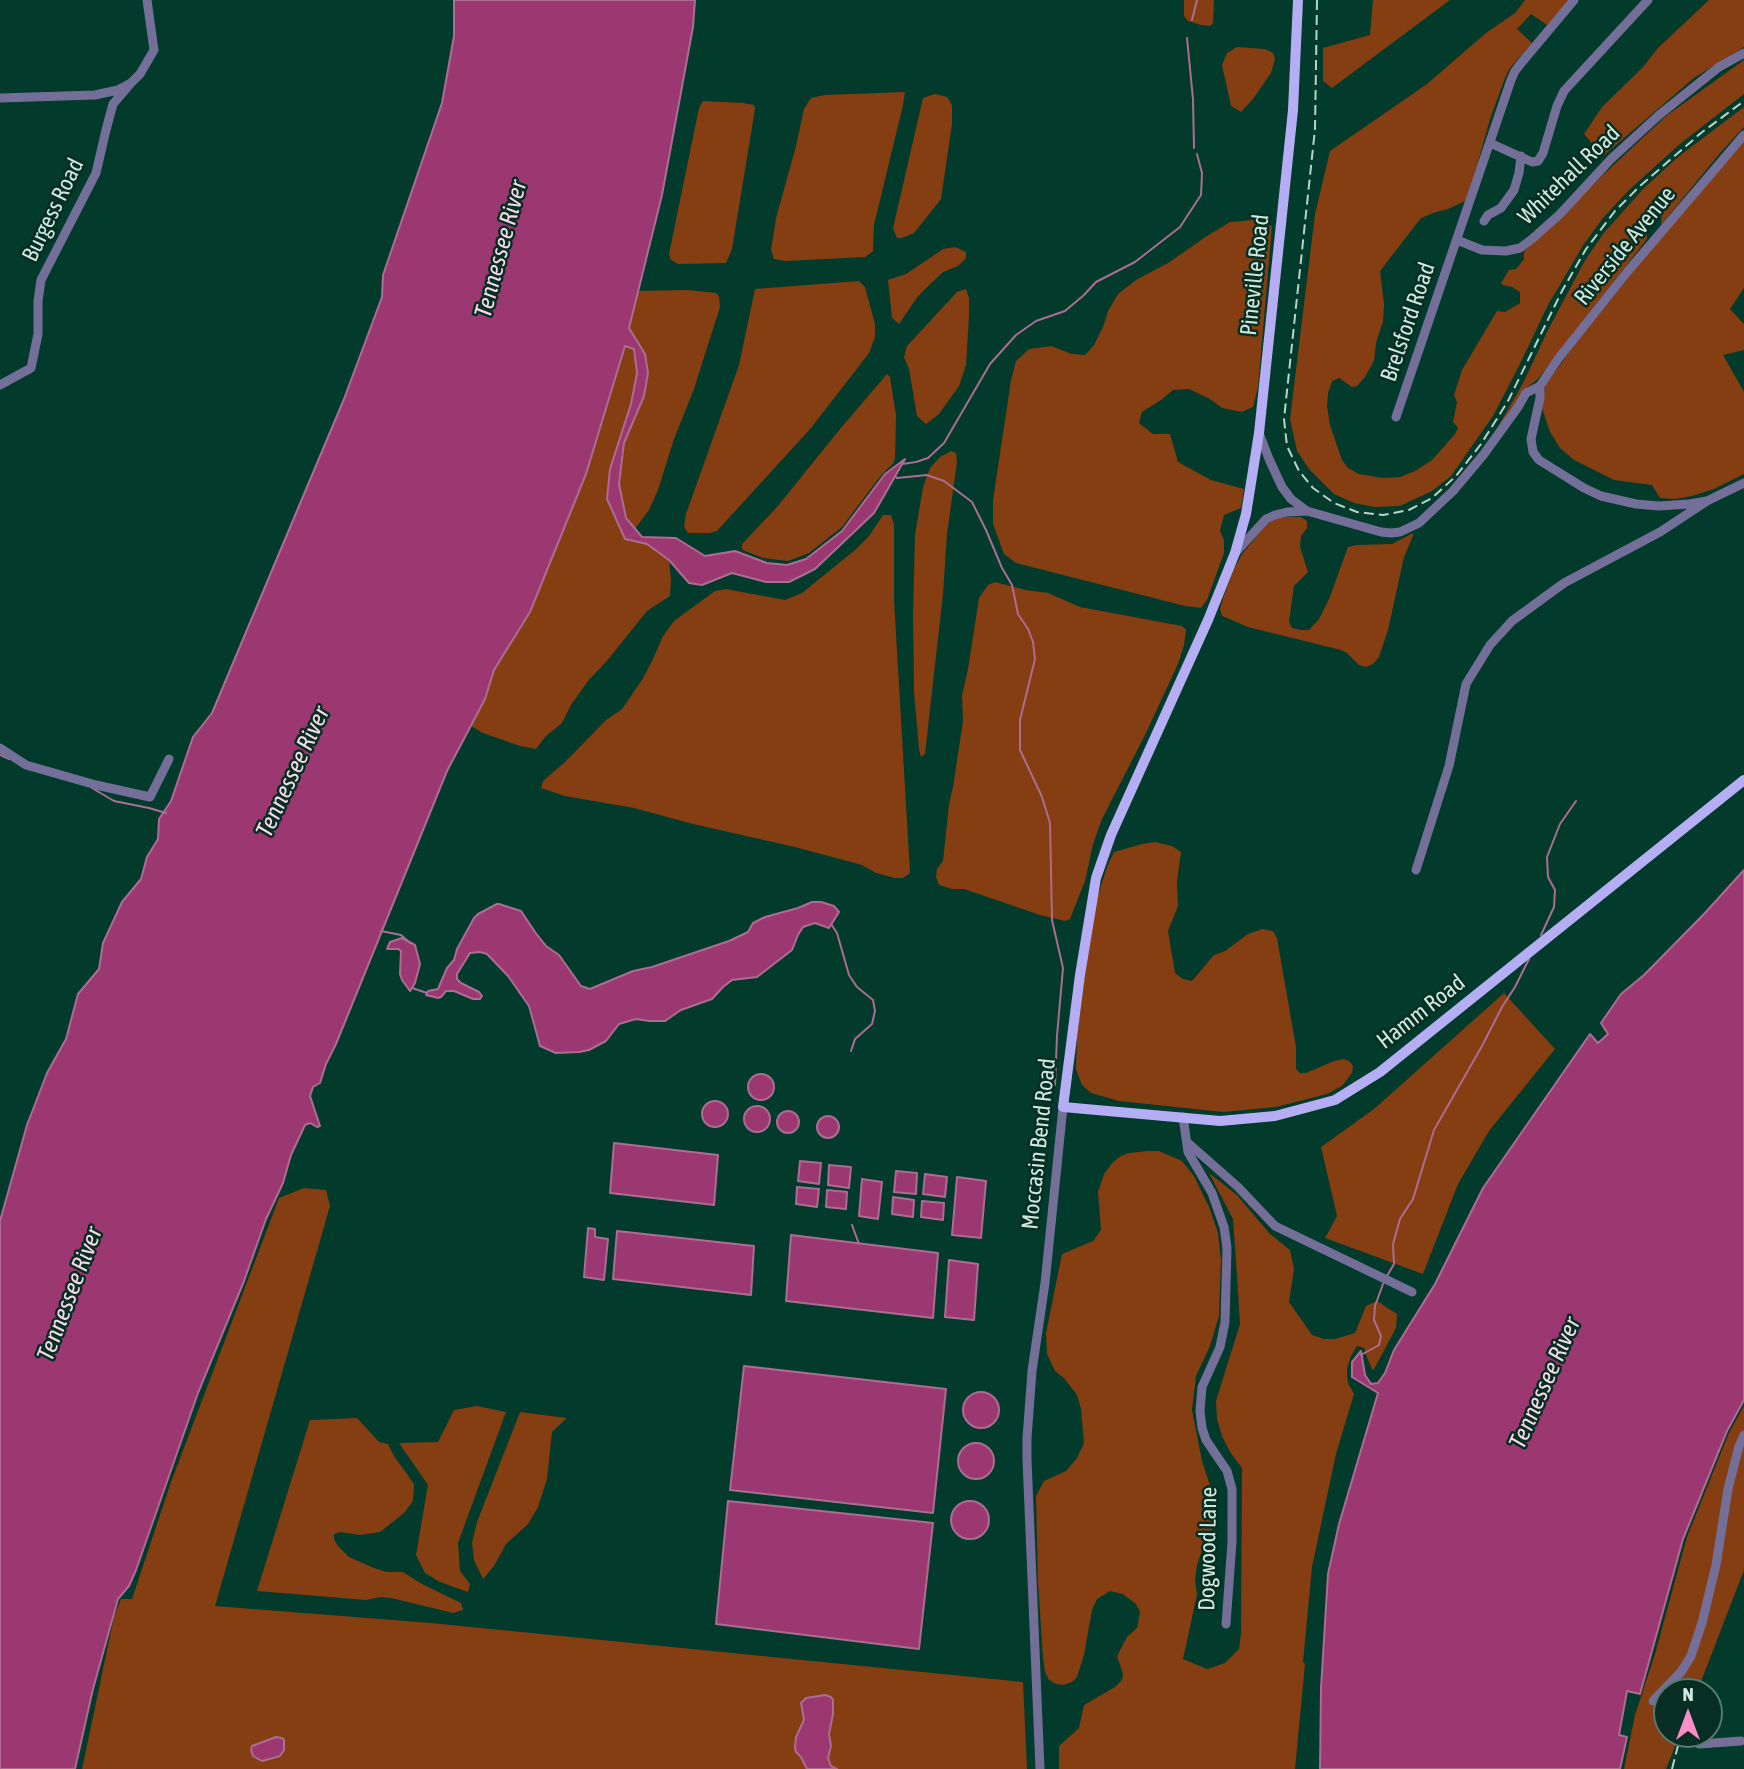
<!DOCTYPE html>
<style>
body{margin:0}
#map{position:relative;width:1744px;height:1769px;overflow:hidden;background:#023a2b;font-family:"Asap Condensed",sans-serif}
canvas{display:block}
.north{position:absolute;left:1653px;top:1678px;width:70px;height:70px;box-sizing:border-box;background:#062e22;border:2px solid #57796e;border-radius:50%;rotate:0deg;font-size:19px;font-weight:700;line-height:28px;text-align:center;color:#d0e9df}
.north::after{content:'';display:block;margin:auto;width:24px;height:32px;background:#fa8fc7;clip-path:polygon(50% 0,100% 100%,50% 72%,0 100%)}
</style>
<div id="map">
<canvas width="1744" height="1769"></canvas>
<div class="north">N</div>
</div>
<script>
const g = document.querySelector('canvas').getContext('2d');
g.lineJoin = 'round';
function fill(path, color) {
  g.fillStyle = color;
  g.fill(path, 'evenodd');
}
function toPath(rows) {
  const path = new Path2D();
  for (const r of rows) {
    if (r.length === 3) {
      path.moveTo(r[0] + r[2], r[1]);
      path.arc(r[0], r[1], r[2], 0, 2 * Math.PI);
      continue;
    }
    path.moveTo(r[0], r[1]);
    for (let i = 2; i < r.length; i += 2) path.lineTo(r[i], r[i + 1]);
  }
  return path;
}
function trace(path, color, width, dash) {
  g.strokeStyle = color;
  g.lineWidth = width;
  g.lineCap = dash ? 'butt' : 'round';
  g.setLineDash(dash || []);
  g.stroke(path);
}
function label(font, color, halo, rows, align = 'center') {
  g.font = font + ' "Asap Condensed",sans-serif';
  g.lineWidth = 5;
  g.setLineDash([]);
  g.textBaseline = 'middle';
  g.strokeStyle = halo;
  g.fillStyle = color;
  for (const [text, x, y, turn = 0] of rows) {
    g.save();
    g.translate(x, y);
    g.rotate((+turn || 0) * Math.PI / 180);
    g.textAlign = isNaN(turn) ? turn : align;
    if (halo) g.strokeText(text, 0, 0);
    g.fillText(text, 0, 0);
    g.restore();
  }
}
fill(toPath([
 [1184,0,1214,0,1213,23,1210,26,1201,25,1188,21,1184,16],
 [1373,0,1450,0,1332,88,1323,81,1323,48,1370,35],
 [1525,0,1569,0,1547,25,1531,14,1517,29,1532,43,1510,68,1505,78,1491,116,1475,172,1465,201,1448,209,1436,212,1421,218,1380,271,1384,304,1383,321,1376,343,1374,361,1365,377,1357,386,1352,387,1339,378,1332,381,1328,393,1327,406,1330,425,1342,460,1348,468,1359,474,1383,478,1400,477,1415,471,1432,460,1455,434,1458,428,1453,422,1457,402,1454,395,1462,370,1497,311,1505,312,1520,303,1520,292,1512,287,1503,285,1501,283,1509,270,1516,269,1524,259,1524,251,1548,230,1604,174,1666,116,1744,60,1744,94,1680,144,1629,190,1603,218,1584,244,1548,305,1519,366,1493,416,1451,476,1432,491,1400,506,1374,507,1354,503,1334,494,1309,469,1297,451,1290,419,1315,214,1330,151,1427,84,1486,33,1515,13],
 [1709,0,1744,0,1744,47,1694,78,1603,156,1584,134,1602,107,1643,67,1658,48],
 [1237,47,1265,49,1273,53,1275,59,1271,73,1253,99,1241,112,1231,106,1222,65,1227,53],
 [905,92,903,105,874,225,873,251,865,257,785,261,774,259,771,250,776,218,796,146,804,109,811,98,825,95],
 [935,94,947,97,952,105,952,124,941,199,914,233,902,238,897,238,893,228,923,98],
 [703,101,744,103,754,105,755,109,732,249,726,263,678,264,671,260,669,254,699,108],
 [1744,107,1744,127,1720,153,1661,225,1662,209,1670,197,1662,190,1651,202,1654,206,1647,230,1647,239,1537,380,1523,390,1516,404,1495,432,1523,383,1549,328,1584,262,1603,234,1643,189,1678,157],
 [1744,142,1744,288,1730,309,1744,324,1744,350,1723,355,1744,392,1744,474,1714,489,1692,496,1675,499,1660,498,1652,485,1614,480,1574,460,1560,448,1550,432,1542,408,1545,386,1573,347,1657,242],
 [1253,220,1272,226,1258,387,1253,407,1242,412,1222,408,1210,399,1189,389,1173,390,1161,400,1142,412,1139,423,1153,434,1170,434,1178,462,1211,480,1244,489,1241,508,1224,515,1220,531,1224,540,1224,553,1207,600,1201,608,1185,606,1016,563,1004,554,993,524,993,500,1011,380,1016,361,1029,349,1051,346,1072,354,1085,355,1094,345,1103,327,1108,311,1118,294,1136,280,1168,263,1207,236,1230,222],
 [955,247,966,252,966,258,958,266,943,272,918,296,899,324,892,318,888,280,906,274,943,249],
 [859,281,865,287,875,324,875,337,869,353,811,428,717,531,710,533,688,533,684,527,686,514,739,365,755,289],
 [966,289,969,298,969,316,966,365,959,386,939,414,926,424,917,416,909,369,904,357,907,346,957,292],
 [688,290,716,293,719,296,720,307,694,389,674,439,658,490,649,510,632,533,633,541,646,544,669,560,671,579,670,596,647,611,606,662,588,681,571,705,562,723,545,737,536,749,520,746,483,733,471,726,485,699,494,670,530,612,586,474,625,346,638,291],
 [887,374,890,377,896,415,895,458,893,464,887,469,879,478,842,527,809,553,788,561,763,558,745,551,742,549,742,544,777,507,840,429],
 [951,451,956,453,957,462,947,534,943,594,925,754,921,757,919,749,914,692,913,614,915,535,923,487,930,468,940,457],
 [883,515,891,515,894,525,894,600,910,873,903,878,895,878,876,873,862,865,795,847,693,824,634,808,565,796,541,788,543,781,565,762,606,720,622,709,642,680,652,661,663,636,674,621,715,591,726,589,785,600,802,593,855,550,869,536],
 [1286,517,1301,517,1307,521,1307,528,1301,536,1300,547,1308,572,1294,586,1289,622,1292,628,1301,630,1309,630,1319,619,1329,599,1348,547,1356,545,1392,544,1413,533,1413,536,1404,557,1388,630,1379,657,1373,664,1366,667,1359,665,1347,653,1341,650,1248,627,1222,616,1220,609,1223,598,1234,569,1242,554,1267,524,1275,519],
 [995,582,1026,590,1048,593,1080,607,1182,626,1186,630,1184,645,1178,664,1145,735,1102,819,1093,844,1085,881,1070,919,1065,921,1040,915,964,889,952,889,939,885,936,877,937,869,943,861,949,804,953,787,963,721,962,695,968,669,979,598,988,585],
 [1155,842,1172,846,1181,852,1177,881,1178,906,1168,931,1175,973,1183,979,1192,981,1214,955,1225,951,1248,934,1262,929,1273,931,1277,938,1296,1047,1296,1069,1300,1073,1306,1073,1334,1061,1344,1059,1349,1061,1353,1066,1352,1073,1342,1086,1327,1094,1276,1107,1223,1112,1119,1101,1091,1093,1082,1085,1076,1069,1077,1037,1089,940,1098,895,1108,864,1114,852,1142,844],
 [1504,993,1555,1049,1489,1131,1458,1184,1423,1274,1325,1238,1337,1216,1321,1147,1374,1109],
 [1148,1151,1159,1151,1182,1161,1194,1176,1209,1207,1218,1233,1221,1260,1219,1316,1210,1346,1196,1376,1192,1410,1202,1461,1215,1501,1216,1519,1215,1526,1206,1538,1197,1565,1195,1580,1197,1595,1183,1659,1207,1669,1225,1663,1239,1649,1241,1633,1242,1468,1230,1452,1222,1436,1217,1419,1216,1401,1240,1324,1237,1276,1233,1219,1209,1173,1237,1195,1270,1234,1290,1250,1294,1269,1289,1302,1312,1335,1324,1339,1335,1339,1355,1333,1366,1306,1377,1301,1397,1314,1396,1328,1373,1371,1368,1360,1364,1348,1357,1346,1351,1356,1347,1368,1347,1376,1348,1383,1354,1394,1336,1454,1312,1567,1303,1662,1305,1664,1295,1769,1059,1769,1059,1746,1079,1728,1084,1705,1115,1687,1122,1680,1123,1674,1117,1656,1127,1637,1137,1628,1140,1612,1136,1604,1123,1594,1110,1591,1097,1599,1092,1610,1084,1655,1077,1677,1072,1682,1063,1685,1056,1684,1049,1680,1045,1672,1043,1658,1038,1582,1036,1496,1044,1481,1066,1471,1077,1458,1084,1443,1081,1409,1077,1395,1064,1378,1055,1371,1047,1354,1046,1333,1062,1254,1093,1241,1101,1230,1098,1192,1104,1174,1113,1162,1121,1156,1129,1153],
 [304,1188,326,1190,330,1206,215,1606,431,1623,1023,1682,1027,1769,82,1769,114,1617,121,1599,132,1599,171,1482,279,1198],
 [477,1406,506,1412,458,1543,460,1571,470,1584,468,1592,440,1582,425,1573,416,1555,428,1485,399,1443,438,1442,454,1410],
 [1744,1406,1744,1570,1697,1692,1667,1692,1667,1734,1680,1734,1666,1769,1624,1769,1635,1715,1655,1654,1687,1537,1729,1433],
 [520,1412,567,1418,552,1432,547,1479,538,1507,528,1524,506,1544,494,1566,483,1579,474,1560,472,1543,477,1522],
 [357,1418,379,1442,388,1444,394,1456,414,1484,413,1501,404,1513,380,1532,360,1535,341,1532,334,1534,334,1539,338,1546,349,1557,374,1568,387,1572,403,1572,422,1584,461,1603,463,1610,453,1613,391,1598,381,1597,366,1600,257,1591,310,1420]
]), '#843e11');
const water = toPath([
 [454,0,695,0,693,27,662,195,629,328,645,354,648,373,644,396,624,443,619,484,626,518,642,537,676,538,705,556,735,551,767,563,787,565,806,559,842,531,885,474,905,459,874,513,815,569,789,582,766,582,732,573,702,585,689,583,669,560,647,544,625,539,607,499,610,469,631,404,637,373,634,349,625,346,586,474,530,612,494,670,485,699,447,771,336,1044,326,1064,320,1083,313,1087,310,1096,320,1126,317,1127,310,1123,305,1125,291,1155,283,1183,266,1219,244,1281,198,1393,136,1570,129,1586,118,1599,93,1689,75,1769,0,1769,0,1221,27,1125,47,1073,66,1039,78,994,99,969,103,943,122,902,141,879,147,857,158,839,159,819,171,801,193,737,212,713,344,399,382,297,383,275,442,103,454,36,454,0],
 [1744,870,1744,1400,1727,1431,1683,1539,1640,1694,1627,1691,1619,1735,1627,1737,1620,1769,1320,1769,1321,1688,1328,1574,1339,1524,1378,1393,1352,1377,1352,1362,1361,1351,1365,1375,1371,1384,1378,1383,1385,1373,1394,1350,1435,1284,1483,1188,1590,1034,1598,1043,1608,1034,1601,1023,1621,994,1644,975,1704,914,1744,870],
 [812,902,821,902,834,906,839,912,829,928,815,923,803,927,798,935,792,950,757,977,732,980,723,987,712,999,681,1010,665,1021,649,1021,636,1019,619,1024,606,1041,589,1050,579,1052,556,1053,540,1046,529,1006,508,976,487,954,480,952,470,953,457,974,457,979,461,983,479,992,482,996,480,999,473,999,454,991,446,991,441,997,438,998,426,995,428,991,438,989,447,968,454,960,457,949,474,918,478,914,497,904,499,904,521,911,535,932,546,946,559,955,581,986,590,989,633,971,652,967,729,941,748,932,753,923,765,917,798,908,812,902],
 [402,938,415,945,420,964,415,983,410,991,402,980,400,974,401,951,398,949,387,949,390,942,402,938],
 [761,1087,13],
 [715,1114,13],
 [757,1119,13],
 [788,1122,11],
 [828,1127,11],
 [614,1143,718,1155,714,1205,610,1193,614,1143],
 [800,1161,821,1163,819,1184,798,1181,800,1161],
 [829,1165,851,1167,849,1188,828,1185,829,1165],
 [896,1171,917,1173,916,1194,894,1192,896,1171],
 [925,1174,947,1177,945,1197,923,1194,925,1174],
 [957,1177,986,1181,981,1238,952,1235,957,1177],
 [862,1179,882,1182,878,1219,859,1216,862,1179],
 [797,1187,819,1189,817,1207,796,1204,797,1187],
 [827,1190,847,1192,846,1209,826,1207,827,1190],
 [893,1197,914,1200,913,1217,892,1214,893,1197],
 [922,1201,944,1203,943,1220,921,1217,922,1201],
 [588,1228,595,1229,595,1237,608,1239,604,1280,584,1277,588,1228],
 [617,1231,754,1246,751,1295,613,1279,617,1231],
 [791,1235,938,1253,933,1318,786,1301,791,1235],
 [949,1260,978,1264,974,1320,945,1317,949,1260],
 [744,1366,946,1389,933,1513,730,1490,744,1366],
 [981,1410,18],
 [976,1461,18],
 [728,1501,933,1523,919,1649,716,1624,728,1501],
 [970,1520,19],
 [825,1695,831,1697,833,1700,833,1714,829,1734,831,1746,828,1758,831,1766,837,1769,807,1769,801,1757,796,1752,795,1747,796,1737,804,1720,801,1703,806,1698,825,1695],
 [276,1737,282,1738,284,1740,284,1750,280,1756,262,1761,253,1756,251,1750,252,1746,276,1737]
]);
fill(water, '#9c3871');
trace(water, '#ac6d92', 2);
trace(toPath([
 [1192,20,1197,0],
 [1187,38,1193,99,1194,148],
 [902,464,916,462,928,458,944,443,990,364,1016,335,1036,321,1065,311,1084,295,1096,282,1135,262,1180,227,1201,195,1202,173,1197,154],
 [896,477,897,478,927,475,944,481,972,502,986,530,1002,568,1012,585,1018,614,1028,629,1033,642,1035,659,1020,720,1020,750,1042,797,1050,823,1052,920,1063,968,1057,1036,1055,1085],
 [0,755,9,759],
 [92,788,114,801,149,808,166,813],
 [831,924,837,933,849,975,857,987,873,1000,875,1011,872,1024,855,1039,851,1051],
 [381,931,401,935,410,943],
 [1541,935,1554,907,1555,890,1548,877,1547,857,1560,824,1576,801],
 [412,988,427,993],
 [852,1225,859,1244],
 [1387,1276,1394,1264,1393,1244,1400,1219,1413,1199,1434,1130,1482,1046,1502,1007,1515,987,1529,959],
 [1361,1355,1379,1345,1381,1336,1374,1320,1375,1306,1383,1284]
]), '#ac6d92', 2);
trace(toPath([
 [0,98,95,95,118,90,131,83,140,74,154,50,147,0],
 [1490,143,1532,162,1538,161,1543,153,1557,106,1564,91,1648,0],
 [1484,221,1488,215,1501,208,1514,190,1519,173,1521,156],
 [1457,240,1482,250,1506,251,1520,248,1532,239,1560,214,1611,159,1659,115,1719,67,1744,53],
 [0,385,31,368,38,334,38,301,41,280,96,173,106,130,113,104,131,83],
 [1540,386,1558,359,1628,271,1744,135],
 [1540,386,1540,398,1531,439,1533,452,1539,460,1584,488,1601,496,1636,504,1659,506,1689,504,1707,501,1744,483],
 [1396,417,1511,80,1515,71,1522,62,1574,0],
 [1259,433,1269,459,1282,487,1291,499,1307,511],
 [1237,551,1266,519,1275,515,1287,512,1307,511,1381,532,1391,533,1400,532,1419,523,1453,491,1484,454,1518,407,1526,393,1540,386],
 [0,748,26,765,96,785,150,797,169,759],
 [1416,870,1449,766,1466,684,1490,645,1512,621,1564,583,1660,532,1707,501],
 [1183,1117,1188,1152,1212,1193,1224,1227,1227,1248,1225,1322,1220,1347,1202,1387,1200,1411,1202,1428,1206,1440,1227,1471,1232,1489,1232,1542,1226,1624],
 [1187,1142,1238,1187,1275,1226,1412,1292],
 [1653,1701,1681,1672,1691,1656,1702,1623,1716,1565,1728,1489,1739,1446,1744,1435],
 [1699,1744,1741,1741],
 [1040,1769,1027,1460,1027,1438,1032,1371,1045,1283,1063,1107]
]), '#736f99', 9);
trace(toPath([
 [1298,0,1293,110,1259,433,1246,514,1235,553,1208,620,1111,835,1096,878,1080,975,1063,1107,1220,1121,1275,1116,1335,1100,1380,1072,1744,780]
]), '#b5aef4', 10);
trace(toPath([
 [1317,0,1315,129,1284,419,1287,446,1299,471,1313,488,1334,503,1357,512,1383,515,1409,510,1432,498,1456,476,1481,444,1508,401,1562,291,1586,249,1615,211,1640,186,1701,133,1744,101],
 [1672,1769,1681,1734]
]), '#b8d5ca', 2, [10, 5]);
label('23px', '#d0e9df', '#062e22', [
 ["Whitehall Road",1569,175,-44],
 ["Burgess Road",53,210,-64],
 ["Riverside Avenue",1625,246,-51],
 ["Pineville Road",1255,275,-84],
 ["Brelsford Road",1408,322,-71],
 ["Hamm Road",1421,1012,-38],
 ["Moccasin Bend Road",1039,1144,-84],
 ["Dogwood Lane",1208,1549,-89]
]);
label('italic 24px', '#f7dae7', '#062e22', [
 ["Tennessee River",501,249,-75],
 ["Tennessee River",293,772,-65],
 ["Tennessee River",70,1294,-69],
 ["Tennessee River",1545,1383,-66]
]);
</script>
